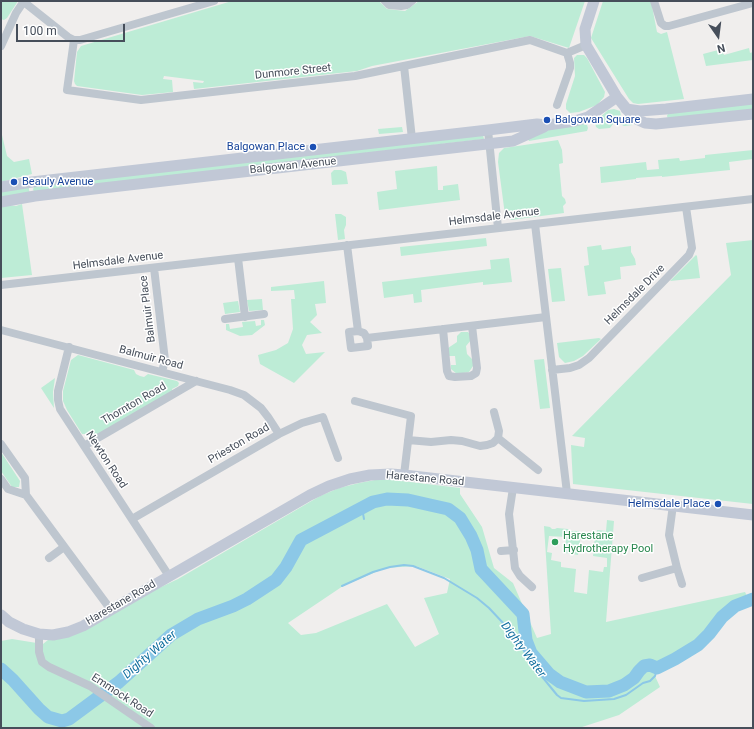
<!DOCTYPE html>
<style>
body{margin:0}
#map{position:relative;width:754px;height:729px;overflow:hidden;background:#f0eeed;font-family:Roboto,sans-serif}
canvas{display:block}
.frame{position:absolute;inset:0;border:2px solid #464e5a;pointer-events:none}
.north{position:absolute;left:698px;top:16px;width:40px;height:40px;-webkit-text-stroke:3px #fff;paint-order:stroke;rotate:166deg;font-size:11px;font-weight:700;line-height:16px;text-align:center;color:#464e5a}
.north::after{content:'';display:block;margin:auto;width:14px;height:18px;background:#464e5a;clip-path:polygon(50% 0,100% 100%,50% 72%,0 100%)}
.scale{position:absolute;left:16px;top:24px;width:109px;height:18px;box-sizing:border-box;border:2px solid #464e5a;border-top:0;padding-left:5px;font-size:12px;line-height:14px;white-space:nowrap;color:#464e5a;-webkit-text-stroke:3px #fff;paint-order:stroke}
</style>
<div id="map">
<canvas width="754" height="729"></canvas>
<div class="frame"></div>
<div class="north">N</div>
<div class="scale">100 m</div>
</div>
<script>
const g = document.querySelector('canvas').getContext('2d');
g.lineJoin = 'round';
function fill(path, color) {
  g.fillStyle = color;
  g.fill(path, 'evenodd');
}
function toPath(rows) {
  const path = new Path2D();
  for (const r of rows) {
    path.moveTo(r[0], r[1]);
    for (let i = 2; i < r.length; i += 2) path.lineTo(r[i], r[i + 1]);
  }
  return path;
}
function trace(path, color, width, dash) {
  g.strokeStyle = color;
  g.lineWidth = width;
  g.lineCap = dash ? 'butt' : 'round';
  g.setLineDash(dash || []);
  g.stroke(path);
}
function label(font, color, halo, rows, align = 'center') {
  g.font = font + ' Roboto,sans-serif';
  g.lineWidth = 3;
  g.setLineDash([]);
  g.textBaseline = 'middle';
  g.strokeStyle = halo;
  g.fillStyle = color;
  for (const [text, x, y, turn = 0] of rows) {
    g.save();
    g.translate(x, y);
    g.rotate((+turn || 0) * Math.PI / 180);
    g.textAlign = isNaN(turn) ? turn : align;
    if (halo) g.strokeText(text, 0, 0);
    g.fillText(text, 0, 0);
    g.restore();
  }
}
fill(toPath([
 [1,1,18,1,7,18,4,20,1,19],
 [232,1,379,1,387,9,405,11,419,1,585,1,569,48,530,36,372,66,357,71,194,89,193,82,203,83,204,81,164,76,163,79,172,80,173,92,142,95,77,86,75,84,74,81,77,52,81,46],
 [603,1,651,1,657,32,661,34,667,32,684,99,638,104,633,103,629,99,591,38],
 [749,48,750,53,753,52,753,60,706,66,703,54,722,49,724,55],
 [577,55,584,55,587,58,605,92,604,97,597,105,579,112,570,113,566,109,566,104,575,76,574,58],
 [753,101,753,111,668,119,667,116,668,113],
 [614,109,620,111,621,116,633,125,624,126,620,124,613,124,610,128,599,129,596,127,595,122,608,110],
 [583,124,587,125,588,128,587,131,529,141,528,139,549,129],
 [402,127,403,132,379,134,378,129],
 [2,135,7,156,14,162,29,159,32,174,1,182],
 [483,135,484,139,35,192,33,190,34,186],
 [558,140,562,150,563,163,559,164,562,196,565,199,566,203,563,206,564,213,511,220,505,215,498,162,499,153,504,148],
 [753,150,753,159,729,162,730,170,662,177,662,176,636,178,636,179,601,183,600,167,646,162,647,170,659,169,658,160,679,158,680,161,705,158,705,155],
 [437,166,438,190,443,190,443,186,458,184,460,200,379,210,377,192,397,189,395,171],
 [334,170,341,170,346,172,348,184,332,185,331,173],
 [29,185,29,190,31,195,1,200,1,189],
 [1,204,16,206,22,204,32,275,1,278],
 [335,214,341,214,346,217,346,225,344,230,345,239,338,240],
 [486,238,487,246,401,256,400,247],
 [753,240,753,504,573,484,571,445,584,447,585,438,572,436,731,275,726,243],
 [601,245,602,250,631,246,631,252,635,259,636,265,620,267,621,279,604,282,606,294,588,296,584,266,589,265,587,247],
 [696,255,697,256,700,278,670,281],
 [509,258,512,282,483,285,483,282,421,290,422,302,414,303,413,294,384,298,382,282,491,269,490,260],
 [561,268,565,301,552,302,548,269],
 [324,281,326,303,315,304,317,315,310,322,322,333,307,335,302,345,306,354,325,352,294,383,260,364,258,355,276,350,288,343,293,329,291,299,295,299,294,290,271,291,271,287],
 [262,299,263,310,249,311,247,300],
 [238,301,240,312,225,314,223,303],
 [261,320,264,320,265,325,252,335,240,336,226,330,226,324,229,324,230,329,243,327,242,322,255,321,256,326,261,325],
 [461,332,468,332,470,335,471,340,466,346,467,354,473,360,473,366,469,372,457,374,451,369,451,365,456,365,455,356,449,356,448,348,457,342,457,336],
 [599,338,601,339,583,356,574,361,565,363,559,357,557,343],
 [78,355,134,370,136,374,140,376,144,377,148,374,177,381,179,383,178,386,172,389,173,392,94,438,89,434,82,434,67,410,63,401,63,391,71,360],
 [544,359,550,408,540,409,534,360],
 [55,378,53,392,54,408,41,388],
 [1,452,20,481,19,487,12,487,1,471],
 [380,479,402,481,460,488,460,494,482,527,494,568,513,583,537,638,551,634,544,526,550,527,552,529,555,529,557,528,568,529,570,531,579,531,579,534,581,534,578,555,565,553,566,537,549,536,547,552,552,553,551,560,561,562,561,567,576,569,574,592,587,594,589,570,603,572,604,567,607,567,607,558,593,556,595,536,597,534,597,530,606,531,607,520,614,521,606,622,745,592,749,600,735,606,698,645,650,665,660,687,619,715,579,728,1,728,1,641,12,639,43,644,48,640,178,579,320,496,339,488,359,483],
 [416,566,450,579,447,593,424,598,439,634,415,647,387,604,316,633,301,635,288,623,343,586,385,568]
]), '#bdecd6');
trace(toPath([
 [362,508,364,519],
 [342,586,373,572,390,567,404,565,413,566,444,578,477,598,489,608,519,640,524,651,535,668,557,695,561,698,584,701,614,699,626,695,643,683,650,681,655,676,657,668]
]), '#8cc8e7', 2);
trace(toPath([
 [1,669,13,680,39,709,48,717,62,721,69,719,119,682,171,635,198,619,233,606,247,599,276,580,286,567,301,540,373,502,387,499,408,500,430,505,448,509,460,518,471,536,477,550,481,569,523,614,526,640,531,653,549,674,560,682,586,692,609,691,624,685,634,678,639,671,644,666,650,665,657,668,675,659,698,645,709,634,722,617,735,606,753,599]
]), '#8cc8e7', 13);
trace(toPath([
 [385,1,389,5,401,6,407,5,412,1],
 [654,1,661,23,665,26,669,26,753,3],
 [24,2,68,37,74,40,80,40,214,1],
 [74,40,67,90,141,100,355,76,530,40,567,53],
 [1,46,16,13,24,1],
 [404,66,412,139],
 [557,105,570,68,570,63,567,53,586,45],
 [488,130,498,228],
 [535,224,567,493],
 [347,245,358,331,364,333,367,338,546,317],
 [238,258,245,317],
 [154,268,165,360,162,372],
 [1,285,753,199],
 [225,319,264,314],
 [443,329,447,371,449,376,455,377,471,376,476,373,477,368,472,326],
 [1,330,230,390,244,395,261,408,268,417,279,434],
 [358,331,349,332,351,348,368,346,367,338],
 [69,347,58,391,58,400,60,409,169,576],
 [552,370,570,368,579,365,589,358,689,255,692,248,686,207],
 [355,401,411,416,404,475],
 [498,438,538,470],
 [408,440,431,442,451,440,462,441,480,446,487,445,493,443,498,438,499,431,494,412],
 [1,444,25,478,26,495,8,489,1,479],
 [84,446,196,381],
 [513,488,509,514,515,568,520,576,532,587],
 [26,495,111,610],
 [132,519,279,434,302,423,323,417,338,458],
 [501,551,514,550],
 [49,558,64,547],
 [677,568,682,584],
 [642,578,677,568,669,535,673,505],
 [39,634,39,652,42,662,49,667,90,686,151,728]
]), '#bec6cf', 8);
trace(toPath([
 [594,1,585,29,586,45,617,97,634,118,645,123,656,124,753,114],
 [626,109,640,111,666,109,753,99],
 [1,187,32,182,488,130,537,124,548,125,575,121,588,117,617,97],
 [1,202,35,196,94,189,513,141,544,127],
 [1,615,9,622,23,629,39,634,53,635,68,632,83,626,310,495,329,486,350,479,370,475,391,474,404,475,753,515]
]), '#c1c8d6', 11);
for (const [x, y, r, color] of [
 [547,120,4,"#1a4fb4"],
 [313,147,4,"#1a4fb4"],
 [14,182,4,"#1a4fb4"],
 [718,504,4,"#1a4fb4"],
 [555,542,4,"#2e9e5b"]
]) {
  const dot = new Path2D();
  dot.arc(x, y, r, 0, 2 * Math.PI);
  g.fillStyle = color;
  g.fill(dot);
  trace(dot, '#fff', 1.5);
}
label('11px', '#464e5a', '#fff', [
 ["Dunmore Street",293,72,-6],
 ["Balgowan Avenue",293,166,-6],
 ["Helmsdale Avenue",494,217,-7],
 ["Helmsdale Avenue",118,261,-7],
 ["Helmsdale Drive",635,295,-45],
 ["Balmuir Place",148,309,-97],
 ["Balmuir Road",151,358,15],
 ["Thornton Road",134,404,-30],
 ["Prieston Road",239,444,-30],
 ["Newton Road",106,460,57],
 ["Harestane Road",425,479,5],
 ["Harestane Road",121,603,-30],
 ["Emmock Road",122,696,33]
]);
label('11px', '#164399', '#fff', [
 ["Balgowan Square",555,120],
 ["Balgowan Place",305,147,"right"],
 ["Beauly Avenue",22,182],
 ["Helmsdale Place",710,504,"right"]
], 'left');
label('11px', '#27864d', '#fff', [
 ["Harestane",563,536],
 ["Hydrotherapy Pool",563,549]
], 'left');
label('italic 12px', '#1370a0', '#fff', [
 ["Dighty Water",523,650,53],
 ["Dighty Water",150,655,-41]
]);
</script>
